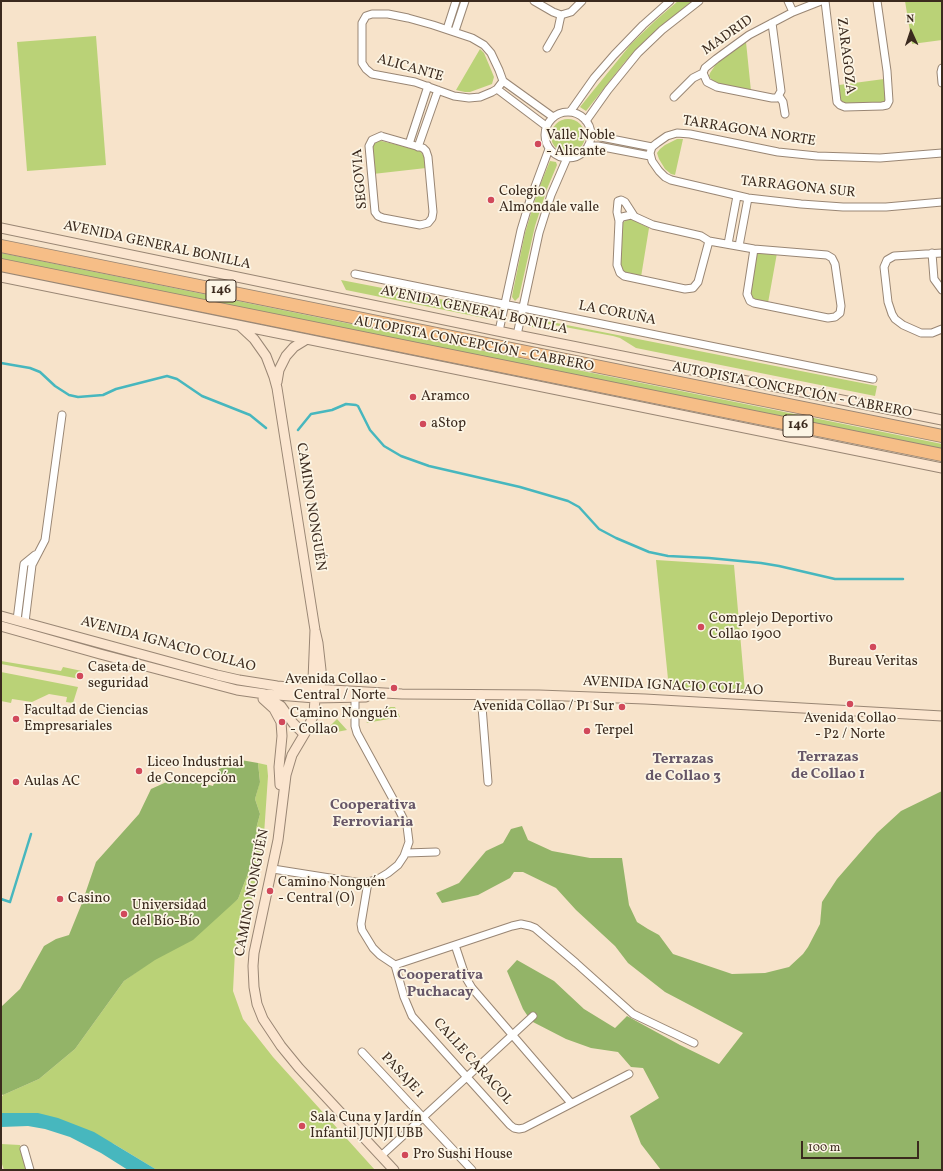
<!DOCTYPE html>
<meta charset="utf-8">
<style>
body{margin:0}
#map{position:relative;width:943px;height:1171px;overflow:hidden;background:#f7e3ca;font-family:Vollkorn,serif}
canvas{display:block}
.frame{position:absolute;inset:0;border:2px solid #3b2a1e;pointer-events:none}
.north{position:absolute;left:891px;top:12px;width:40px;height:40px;-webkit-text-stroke:3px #fcf5e5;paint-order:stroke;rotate:357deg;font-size:11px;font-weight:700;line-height:16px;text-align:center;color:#3b2a1e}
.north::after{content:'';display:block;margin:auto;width:14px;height:18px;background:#3b2a1e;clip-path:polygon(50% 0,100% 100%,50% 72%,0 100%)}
.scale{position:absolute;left:801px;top:1141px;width:118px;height:18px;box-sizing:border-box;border:2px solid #3b2a1e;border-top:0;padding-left:5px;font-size:12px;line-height:14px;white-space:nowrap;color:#3b2a1e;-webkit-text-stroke:3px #fcf5e5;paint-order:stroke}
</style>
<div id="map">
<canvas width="943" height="1171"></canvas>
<div class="frame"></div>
<div class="north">N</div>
<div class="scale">100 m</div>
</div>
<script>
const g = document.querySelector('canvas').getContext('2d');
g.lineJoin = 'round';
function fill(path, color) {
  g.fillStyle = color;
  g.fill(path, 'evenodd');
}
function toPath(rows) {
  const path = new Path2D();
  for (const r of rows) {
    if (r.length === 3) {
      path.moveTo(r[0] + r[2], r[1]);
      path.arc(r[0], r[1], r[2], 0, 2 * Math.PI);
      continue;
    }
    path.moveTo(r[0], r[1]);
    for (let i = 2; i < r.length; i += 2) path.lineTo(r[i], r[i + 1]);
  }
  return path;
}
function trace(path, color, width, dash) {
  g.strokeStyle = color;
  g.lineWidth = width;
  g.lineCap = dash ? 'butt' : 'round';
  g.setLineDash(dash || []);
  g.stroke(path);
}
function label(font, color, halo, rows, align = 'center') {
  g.font = font + ' Vollkorn,serif';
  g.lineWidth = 3.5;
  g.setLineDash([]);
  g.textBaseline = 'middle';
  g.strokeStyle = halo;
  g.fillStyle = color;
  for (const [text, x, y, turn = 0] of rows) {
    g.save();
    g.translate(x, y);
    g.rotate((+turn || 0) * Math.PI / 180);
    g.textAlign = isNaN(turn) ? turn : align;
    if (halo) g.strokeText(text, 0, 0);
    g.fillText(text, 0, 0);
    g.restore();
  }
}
fill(toPath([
 [678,1,694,1,649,37,624,63,586,111,580,107,631,44,656,20],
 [905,1,942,1,942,40,912,44],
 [96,36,106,165,27,171,17,42],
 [746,42,751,91,718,85,714,83,709,76,710,73,716,64],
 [480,49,484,53,492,72,494,77,492,84,470,92,465,92,456,90],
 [884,79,887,97,885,103,848,104,842,102,840,99,839,85],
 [568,136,17],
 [677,139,683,139,675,175,671,174,665,169,659,159,657,153,660,149,665,145],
 [377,140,419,150,424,156,426,168,373,174,372,146],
 [550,161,556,162,557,165,547,189,535,226,519,297,515,301,512,297,513,291,525,233,538,190],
 [628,219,633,220,649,228,641,277,625,273,622,271,620,265,621,224],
 [758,252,777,253,768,303,755,300,750,297,756,255],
 [1,253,942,444,942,450,1,259],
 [341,280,486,308,490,311,491,316,489,319,346,290],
 [531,318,877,386,875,396,636,348,620,338,613,336,538,322,537,328,527,326,528,320],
 [656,560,734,565,745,691,669,689],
 [1,661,61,671,63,667,82,671,80,679,1,664],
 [1,672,78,687,73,703,66,702,67,697,49,694,32,702,12,699,11,703,1,701],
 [390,707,395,707,400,717,366,723],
 [337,719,347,730,321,735],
 [258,763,267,765,268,776,263,849,254,893,240,930,235,951,233,991,243,1019,273,1057,375,1170,157,1170,114,1144,17,1114,1,1113,1,1098,3,1095,39,1079,75,1049,124,981,238,899,258,848,256,829,260,814,255,799,260,781],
 [1,1144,20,1145,28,1170,4,1170,1,1161]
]), '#bad277');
fill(toPath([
 [241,760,258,763,260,782,255,799,260,814,256,829,258,848,238,899,193,940,155,960,124,981,75,1049,39,1079,3,1095,1,1094,1,1007,20,989,44,946,56,939,69,935,82,903,96,862,139,814,151,789,171,780,188,779,213,786,219,769],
 [942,791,942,1170,661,1170,641,1144,630,1116,659,1098,643,1068,631,1067,618,1052,591,1048,566,1039,531,1021,523,1009,507,971,517,960,554,981,584,1009,615,1028,627,1016,680,1045,719,1064,743,1033,665,992,628,963,615,946,576,910,556,888,523,872,514,872,510,878,478,895,442,903,436,893,459,883,486,851,503,843,511,829,522,826,528,840,552,851,590,858,622,858,629,905,637,922,648,929,659,935,673,954,732,974,765,973,789,967,803,954,808,947,820,924,822,902,837,879,877,833,901,811]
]), '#93b468');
fill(toPath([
 [1,1113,38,1113,58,1118,94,1132,157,1170,128,1170,101,1153,70,1137,45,1129,28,1126,1,1127]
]), '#47b7be');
trace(toPath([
 [1,363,30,368,40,372,55,386,69,395,78,397,103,395,116,389,167,376,177,379,202,396,250,415,266,428],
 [298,430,311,414,332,410,346,404,356,405,358,406,370,430,384,446,401,456,429,466,520,487,568,501,579,507,599,529,616,538,649,552,668,556,709,558,761,563,779,566,835,579,903,579],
 [1,899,10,902,31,834]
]), '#47b7be', 2.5);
const street = toPath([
 [534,1,553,12,561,15,571,12,582,1],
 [788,1,793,12],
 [825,1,837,102,840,105,845,107,882,106,887,105,889,101,887,71,877,1],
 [447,29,456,1],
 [455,31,465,1],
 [547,48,558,29,561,15],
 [942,68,941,72,942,83],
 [703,73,707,82,717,87,772,98,777,98,781,91,772,23],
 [503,81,497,89,492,92,480,97,469,98,454,96,415,82,372,74,366,69,362,63,362,23,366,16,372,14,388,14,408,18,433,25,472,38,484,45,491,53,499,70,503,81,553,117],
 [497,89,546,126],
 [779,96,783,102,785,114],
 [674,97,693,78,703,73,705,68,716,59,749,35,793,12,821,1],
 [568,135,23],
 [570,112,594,78,614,55,643,25,670,1],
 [586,121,608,90,638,53,662,30,699,1],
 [591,132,601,137,652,147],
 [381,136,423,148,426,151,428,157,433,212,432,218,428,223,420,225,383,218,378,216,375,212,369,146,372,140,381,136],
 [409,144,428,86],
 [588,146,598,146,650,156],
 [418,147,438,90],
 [942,153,880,158,817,156,778,152,690,134,677,133,667,136,657,143,652,147,650,153,652,161,659,171,665,177,671,180,748,198,801,204,843,207,886,207,942,202],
 [634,216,625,202,621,200,618,201,617,212,619,221,617,265,620,273,624,276,685,289,693,288,698,282,709,241],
 [619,221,622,217,631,215,653,225,701,236,709,241,754,249,827,255,832,258,835,264,841,306,840,313,835,317,828,318,754,303,750,301,747,294,754,249],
 [728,244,737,196],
 [739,246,748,198],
 [932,253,934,279,942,290],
 [942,253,894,256,887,260,884,267,888,302,892,314,895,319,903,325,921,333,932,333,942,329],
 [355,274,873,379],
 [499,331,521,230,530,200,549,149],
 [517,335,539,233,551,195,567,158],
 [17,620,24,564,35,555],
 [25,622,32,565,45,540,62,415],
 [481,694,488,782],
 [406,853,436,852],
 [273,869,355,882,368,882,378,879,388,873,398,865,404,856,409,842,407,826,399,810,357,733,355,726,355,697],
 [368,882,361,924,362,930,373,948,380,955,395,965,512,926,521,924,530,926,535,928,576,963,633,1014,694,1043],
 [455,945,466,978,472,988,571,1103],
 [395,965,404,997,412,1016,510,1125,514,1128,519,1129,524,1128,629,1074],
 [362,1052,472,1170],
 [24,1149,30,1170],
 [381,1156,533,1016]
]);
const secondary = toPath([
 [1,228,517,335,942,420],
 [1,277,942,468],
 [240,326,254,339,266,356,274,377,277,388,315,630,318,643,322,679,317,695],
 [277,382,279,370,286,356,294,347,307,339],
 [1,616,217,675,239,680,277,686,314,689,402,694,539,695,645,699,942,716],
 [1,626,100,654,237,690,265,694,315,698,366,697],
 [315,630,313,680,315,698,314,714,308,728,292,755,286,775,278,840,254,953,253,966,254,987,257,1004,263,1019,281,1046,299,1068,394,1170],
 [263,699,274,709,281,722,282,736,279,767,280,785],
 [268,700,276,703,281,706,293,723,304,734]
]);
const highway = toPath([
 [1,246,942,436],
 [1,265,942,455]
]);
trace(street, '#998674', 9);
trace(secondary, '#998674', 11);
trace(highway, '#998674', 14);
trace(street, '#fff', 7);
trace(secondary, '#fbe5cf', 9);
trace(highway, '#f6be87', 12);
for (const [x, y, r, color] of [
 [538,144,4,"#d1495b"],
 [491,200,4,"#d1495b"],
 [413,397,4,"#d1495b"],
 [423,424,4,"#d1495b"],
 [701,627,4,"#d1495b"],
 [873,647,4,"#d1495b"],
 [80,676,4,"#d1495b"],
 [394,688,4,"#d1495b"],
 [850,704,4,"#d1495b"],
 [622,707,4,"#d1495b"],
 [16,719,4,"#d1495b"],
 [282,722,4,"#d1495b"],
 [587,731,4,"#d1495b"],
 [139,771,4,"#d1495b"],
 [16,782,4,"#d1495b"],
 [270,891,4,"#d1495b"],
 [60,899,4,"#d1495b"],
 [124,914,4,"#d1495b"],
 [302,1126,4,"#d1495b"],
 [405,1155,4,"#d1495b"]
]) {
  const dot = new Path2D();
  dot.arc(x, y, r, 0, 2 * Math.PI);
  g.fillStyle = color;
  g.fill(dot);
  trace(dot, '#fcf5e5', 1.5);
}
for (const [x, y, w] of [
 [221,291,30],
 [798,426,30]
]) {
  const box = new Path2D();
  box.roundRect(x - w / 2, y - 11, w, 22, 3);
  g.fillStyle = '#fcf5e5';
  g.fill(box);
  trace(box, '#3b2a1e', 1);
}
label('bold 13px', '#3b2a1e', null, [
 ["146",221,291],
 ["146",798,426]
]);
label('14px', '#3b2a1e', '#fcf5e5', [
 ["MADRID",728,36,-35],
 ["ZARAGOZA",845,56,83],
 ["ALICANTE",410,69,16],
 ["TARRAGONA NORTE",749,132,9],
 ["SEGOVIA",361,179,-95],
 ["TARRAGONA SUR",798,188,6],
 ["AVENIDA GENERAL BONILLA",157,246,12],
 ["AVENIDA GENERAL BONILLA",474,311,12],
 ["LA CORUÑA",617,314,11],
 ["AUTOPISTA CONCEPCIÓN - CABRERO",474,345,11],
 ["AUTOPISTA CONCEPCIÓN - CABRERO",792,391,11],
 ["CAMINO NONGUÉN",310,507,81],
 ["AVENIDA IGNACIO COLLAO",168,645,15],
 ["AVENIDA IGNACIO COLLAO",673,687,3],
 ["CAMINO NONGUÉN",253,893,-79],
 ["CALLE CARACOL",472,1062,48],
 ["PASAJE 1",402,1076,47]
]);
label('14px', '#3b2a1e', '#fcf5e5', [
 ["Valle Noble",546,136],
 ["- Alicante",546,152],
 ["Colegio",499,192],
 ["Almondale valle",499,208],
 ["Aramco",421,397],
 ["aStop",431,424],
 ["Complejo Deportivo",709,619],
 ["Collao 1900",709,635],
 ["Bureau Veritas",873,662,"center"],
 ["Caseta de",88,668],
 ["seguridad",88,684],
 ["Avenida Collao -",386,680,"right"],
 ["Central / Norte",386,696,"right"],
 ["Avenida Collao / P1 Sur",614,707,"right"],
 ["Facultad de Ciencias",24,711],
 ["Empresariales",24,727],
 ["Camino Nonguén",290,714],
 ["- Collao",290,730],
 ["Avenida Collao",850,719,"center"],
 ["- P2 / Norte",850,735,"center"],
 ["Terpel",595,731],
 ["Liceo Industrial",147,763],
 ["de Concepción",147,779],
 ["Aulas AC",24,782],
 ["Camino Nonguén",278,883],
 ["- Central (O)",278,899],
 ["Casino",68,899],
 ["Universidad",132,906],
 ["del Bío-Bío",132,922],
 ["Sala Cuna y Jardín",310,1118],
 ["Infantil JUNJI UBB",310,1134],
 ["Pro Sushi House",413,1155]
], 'left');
label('bold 15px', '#665667', '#fcf5e5', [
 ["Terrazas",828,758],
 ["de Collao 1",828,775],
 ["Terrazas",683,760],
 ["de Collao 3",683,777],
 ["Cooperativa",373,806],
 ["Ferroviaria",373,823],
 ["Cooperativa",440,976],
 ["Puchacay",440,993]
]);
</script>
